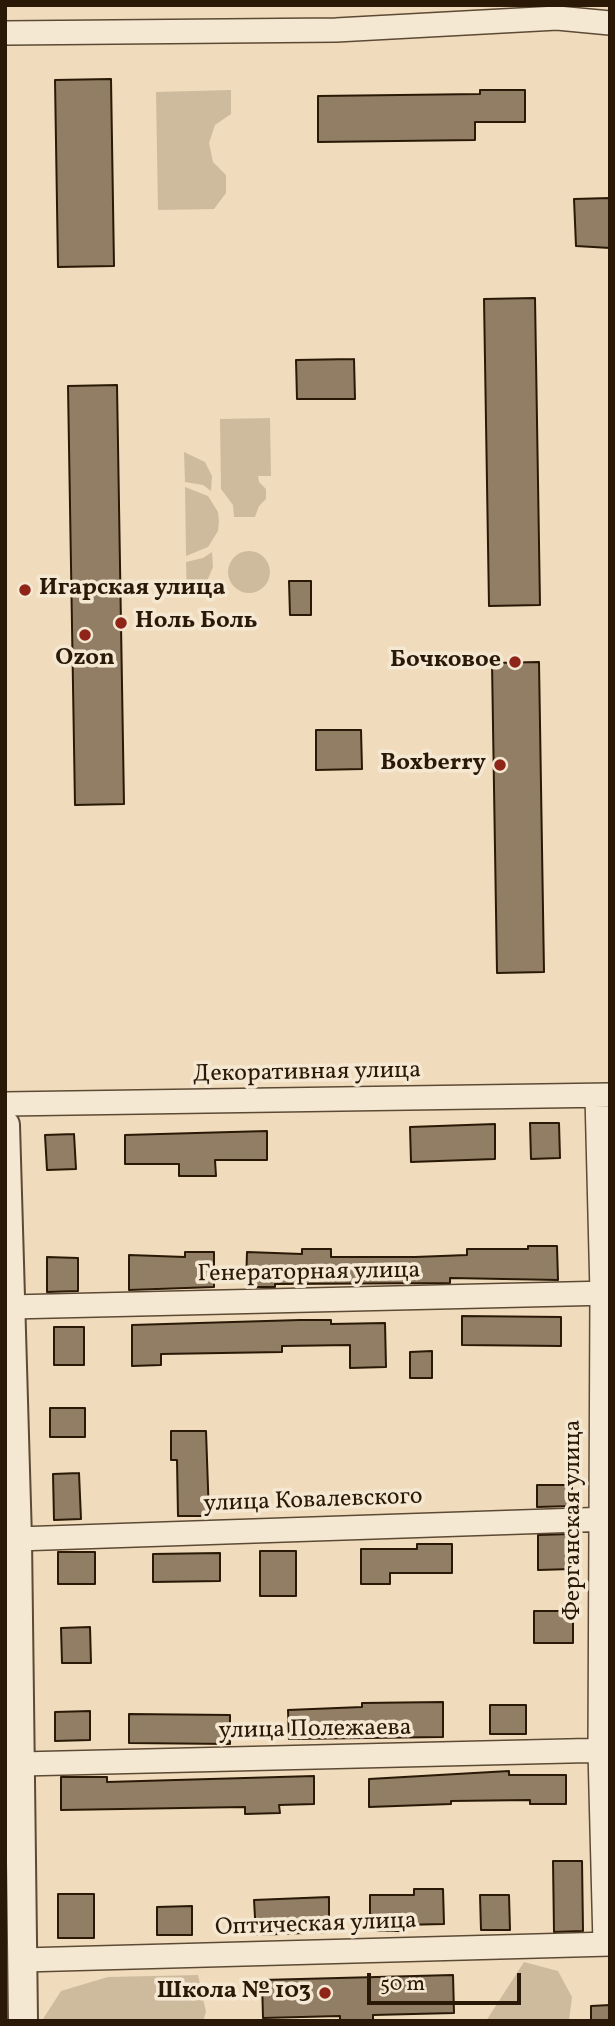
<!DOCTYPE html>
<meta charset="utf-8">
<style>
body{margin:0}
#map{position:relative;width:615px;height:2026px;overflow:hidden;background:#f0dcbc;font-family:Vollkorn,serif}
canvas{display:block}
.frame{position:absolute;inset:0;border:7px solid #2a1906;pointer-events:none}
.scale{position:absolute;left:367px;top:1973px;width:154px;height:32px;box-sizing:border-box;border:4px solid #2a1906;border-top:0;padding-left:9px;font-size:21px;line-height:24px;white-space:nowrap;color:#2a1906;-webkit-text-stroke:5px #f5e8d3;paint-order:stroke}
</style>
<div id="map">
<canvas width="615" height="2026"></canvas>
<div class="frame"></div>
<div class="scale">50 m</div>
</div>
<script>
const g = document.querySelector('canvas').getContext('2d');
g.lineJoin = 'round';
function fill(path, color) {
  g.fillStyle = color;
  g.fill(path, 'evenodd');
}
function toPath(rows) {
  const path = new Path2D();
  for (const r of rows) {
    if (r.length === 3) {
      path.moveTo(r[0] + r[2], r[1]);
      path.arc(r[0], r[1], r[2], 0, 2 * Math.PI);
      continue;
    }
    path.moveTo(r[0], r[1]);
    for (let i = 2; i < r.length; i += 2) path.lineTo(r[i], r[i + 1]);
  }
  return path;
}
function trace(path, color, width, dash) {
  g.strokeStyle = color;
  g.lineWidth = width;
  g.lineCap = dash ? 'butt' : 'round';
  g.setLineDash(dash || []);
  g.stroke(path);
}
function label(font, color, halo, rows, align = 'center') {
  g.font = font + ' Vollkorn,serif';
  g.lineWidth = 7;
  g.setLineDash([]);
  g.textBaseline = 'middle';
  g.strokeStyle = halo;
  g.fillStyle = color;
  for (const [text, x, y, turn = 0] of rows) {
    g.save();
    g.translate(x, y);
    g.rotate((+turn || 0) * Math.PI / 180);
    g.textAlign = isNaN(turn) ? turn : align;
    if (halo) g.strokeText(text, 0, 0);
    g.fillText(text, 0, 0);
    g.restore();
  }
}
fill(toPath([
 [231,90,231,114,215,125,209,143,213,162,226,175,226,193,214,209,158,210,156,92],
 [270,418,271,476,258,476,259,482,266,489,266,499,259,506,255,517,234,517,233,505,221,489,220,419],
 [184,452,205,462,212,476,211,491,203,485,185,482],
 [185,487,208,496,218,512,219,521,218,531,208,547,186,556],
 [249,572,21],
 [212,552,213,567,207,581,187,595,186,562,203,558],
 [524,1962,558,1971,572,1997,569,2021,486,2021],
 [198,1975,206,2012,203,2021,43,2019,61,1991,108,1977]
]), '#cebb9d');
const building = toPath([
 [111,79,114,266,58,267,55,80,111,79],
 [480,90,525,90,525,122,475,122,475,140,318,142,318,96,480,94,480,90],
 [610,198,610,248,576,246,574,199,610,198],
 [535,298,540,605,489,606,484,299,535,298],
 [354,359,355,399,297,399,296,360,354,359],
 [117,385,124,804,75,805,68,386,117,385],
 [289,581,311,581,311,615,290,615,289,581],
 [539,662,544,972,497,973,492,663,539,662],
 [316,730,361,730,362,769,316,770,316,730],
 [530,1123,559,1123,560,1158,531,1159,530,1123],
 [495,1124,495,1159,411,1162,410,1127,495,1124],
 [267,1131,267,1160,215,1160,216,1176,179,1176,179,1164,125,1164,125,1135,267,1131],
 [74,1134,76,1169,47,1170,45,1135,74,1134],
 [528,1246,557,1246,558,1280,450,1278,450,1283,275,1284,275,1287,246,1287,247,1252,302,1254,302,1249,331,1249,331,1257,415,1257,467,1255,467,1249,528,1249,528,1246],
 [185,1252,214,1252,214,1287,129,1290,129,1255,185,1257,185,1252],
 [47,1257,78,1258,78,1291,47,1292,47,1257],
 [462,1316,561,1317,561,1346,462,1345,462,1316],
 [300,1320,331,1320,331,1324,385,1323,386,1367,350,1368,350,1345,282,1346,282,1352,161,1354,161,1365,132,1366,132,1325,300,1320],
 [54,1327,84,1327,84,1365,54,1365,54,1327],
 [432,1351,432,1378,410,1378,410,1352,432,1351],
 [50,1408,85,1408,85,1437,50,1437,50,1408],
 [171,1431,206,1431,209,1516,178,1516,177,1460,171,1460,171,1431],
 [79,1473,81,1519,54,1520,53,1474,79,1473],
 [537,1485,572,1485,572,1506,537,1507,537,1485],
 [571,1534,572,1569,538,1570,538,1535,571,1534],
 [417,1544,452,1544,452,1573,390,1573,390,1584,361,1584,361,1549,417,1549,417,1544],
 [260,1551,296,1551,296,1596,260,1596,260,1551],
 [58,1552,95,1552,95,1584,58,1584,58,1552],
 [220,1553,220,1581,153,1582,153,1554,220,1553],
 [534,1611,573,1611,573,1643,534,1643,534,1611],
 [90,1627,91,1663,62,1663,61,1628,90,1627],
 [443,1702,443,1737,289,1739,288,1710,362,1707,362,1703,443,1702],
 [490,1705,526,1705,526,1734,490,1734,490,1705],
 [90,1711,90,1740,55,1741,55,1712,90,1711],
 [129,1714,230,1715,230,1744,129,1743,129,1714],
 [509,1771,509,1775,566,1775,566,1804,530,1804,530,1800,451,1801,451,1804,369,1807,369,1779,509,1771],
 [314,1776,314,1804,279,1805,280,1813,245,1814,245,1807,61,1810,61,1777,107,1777,107,1782,314,1776],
 [553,1861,582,1861,583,1931,554,1932,553,1861],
 [414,1889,443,1889,444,1924,399,1925,399,1931,370,1931,370,1895,414,1895,414,1889],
 [58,1894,94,1894,94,1938,58,1938,58,1894],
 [480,1895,509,1895,510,1930,481,1930,480,1895],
 [329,1897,329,1932,256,1935,254,1900,329,1897],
 [192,1906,192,1935,157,1935,157,1907,192,1906],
 [453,1975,454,2013,373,2015,373,2021,340,2021,340,2016,263,2018,262,1980,453,1975],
 [610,2005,610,2021,591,2021,591,2006,610,2005]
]);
fill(building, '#917e65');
trace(building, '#2a1906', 2);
const minor = toPath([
 [5,33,336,30,557,18,610,23],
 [597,1096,602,1293,600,1751,605,1944],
 [5,1104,610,1095],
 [10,1307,610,1293],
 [17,1539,610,1519],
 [21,1764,610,1750],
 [23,1960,610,1944]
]);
const tertiary = toPath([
 [5,1125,17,1539,23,2021]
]);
trace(minor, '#5c4a34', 26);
trace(tertiary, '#5c4a34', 32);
trace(minor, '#f5e8d3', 23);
trace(tertiary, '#f5e8d3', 28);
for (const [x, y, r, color] of [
 [25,590,7,"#8f2418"],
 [121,623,7,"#8f2418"],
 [85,635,7,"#8f2418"],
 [515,662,7,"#8f2418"],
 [500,765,7,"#8f2418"],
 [325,1993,7,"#8f2418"]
]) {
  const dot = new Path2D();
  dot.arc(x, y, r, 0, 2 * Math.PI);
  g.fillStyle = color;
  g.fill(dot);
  trace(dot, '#f5e8d3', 2.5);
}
label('bold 24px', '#2a1906', '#f5e8d3', [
 ["Игарская улица",39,590,"left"],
 ["Ноль Боль",135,623,"left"],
 ["Ozon",85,660,"center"],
 ["Бочковое",501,662],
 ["Boxberry",486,765],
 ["Школа № 103",311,1993]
], 'right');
label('24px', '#2a1906', '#f5e8d3', [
 ["Декоративная улица",307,1074,-1],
 ["Генераторная улица",309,1274,-1],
 ["улица Ковалевского",313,1502,-2],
 ["Ферганская улица",575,1520,-90],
 ["улица Полежаева",315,1731,-1],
 ["Оптическая улица",316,1926,-2]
]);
</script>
